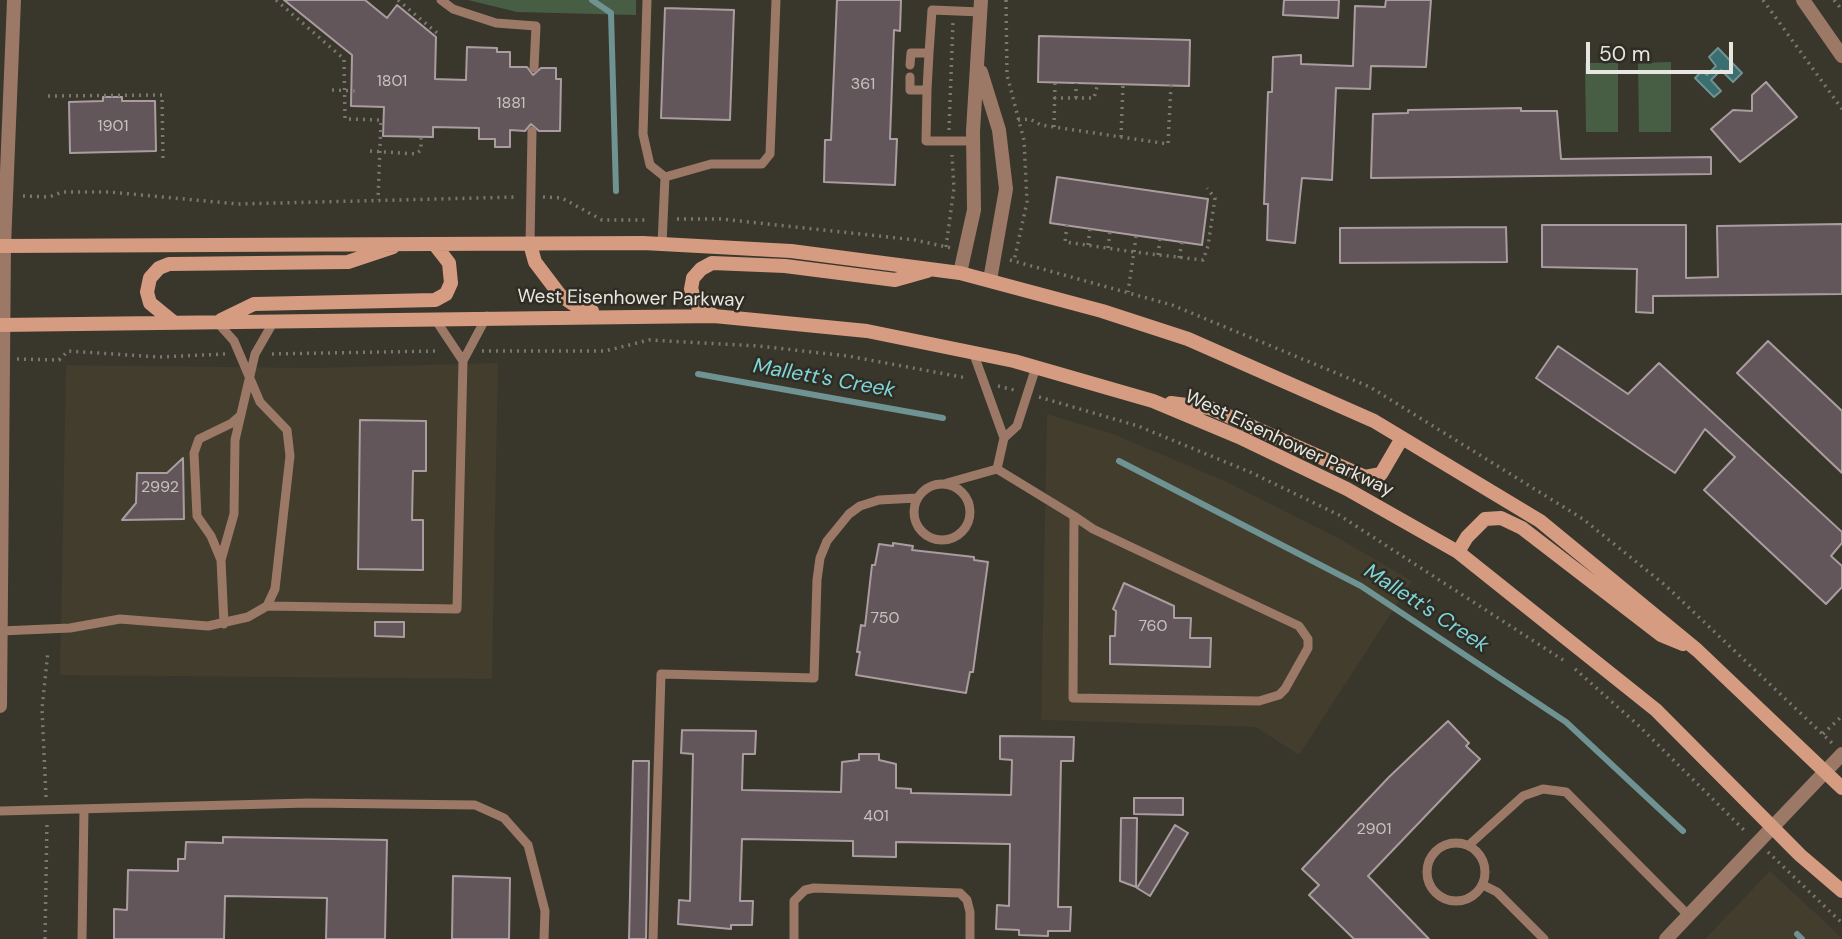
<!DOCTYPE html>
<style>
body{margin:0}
#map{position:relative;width:1842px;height:939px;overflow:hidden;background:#39362c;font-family:"DM Sans",sans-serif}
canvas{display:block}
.scale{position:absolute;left:1586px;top:42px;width:147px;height:32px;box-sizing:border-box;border:4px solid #e8e6e0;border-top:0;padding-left:9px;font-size:21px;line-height:24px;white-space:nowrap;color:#e8e6e0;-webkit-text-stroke:5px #2f2c23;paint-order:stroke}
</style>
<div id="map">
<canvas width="1842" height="939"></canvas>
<div class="scale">50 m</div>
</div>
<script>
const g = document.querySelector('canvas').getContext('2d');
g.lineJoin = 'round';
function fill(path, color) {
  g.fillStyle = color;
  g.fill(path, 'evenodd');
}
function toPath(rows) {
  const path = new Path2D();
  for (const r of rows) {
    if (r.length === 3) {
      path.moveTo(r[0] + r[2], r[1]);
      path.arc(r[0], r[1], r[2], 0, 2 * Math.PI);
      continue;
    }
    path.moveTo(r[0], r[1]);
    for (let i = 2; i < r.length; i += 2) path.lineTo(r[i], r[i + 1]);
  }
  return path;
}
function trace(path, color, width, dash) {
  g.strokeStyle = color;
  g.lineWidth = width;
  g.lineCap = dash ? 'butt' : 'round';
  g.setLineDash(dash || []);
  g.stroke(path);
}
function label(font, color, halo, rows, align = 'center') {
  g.font = font + ' "DM Sans",sans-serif';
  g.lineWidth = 5;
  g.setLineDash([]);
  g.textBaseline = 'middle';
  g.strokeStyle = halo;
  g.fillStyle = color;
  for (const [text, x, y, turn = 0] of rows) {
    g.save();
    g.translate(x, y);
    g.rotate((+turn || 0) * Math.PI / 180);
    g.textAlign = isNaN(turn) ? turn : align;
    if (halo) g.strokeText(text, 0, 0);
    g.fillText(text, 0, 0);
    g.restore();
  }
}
fill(toPath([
 [498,363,492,679,60,675,66,365,311,368],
 [1047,414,1113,434,1227,482,1340,539,1412,581,1299,755,1256,727,1041,720],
 [1770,871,1842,938,1842,939,1705,939]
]), '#423d2d');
fill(toPath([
 [468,0,636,0,636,15,517,12],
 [1671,62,1671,132,1639,132,1638,63],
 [1585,63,1618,63,1618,132,1586,132]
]), '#475e45');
const water = toPath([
 [1718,48,1742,73,1733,82,1721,70,1711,80,1721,91,1714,97,1695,78,1702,71,1707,75,1716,66,1709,57,1718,48]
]);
fill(water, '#3b6e70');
trace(water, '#6f9292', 2);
trace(toPath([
 [592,0,611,13,616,191],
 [698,374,943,418],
 [1119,461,1361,586,1566,722,1683,831],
 [1797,934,1802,939]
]), '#6f9292', 6);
const building = toPath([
 [284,0,365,0,387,18,397,5,436,37,435,79,466,80,467,47,497,48,497,52,510,52,510,67,527,67,533,75,541,68,556,68,556,79,561,79,560,131,539,131,531,124,525,131,510,130,510,147,495,147,495,139,479,139,479,128,433,127,433,137,383,136,384,107,351,106,352,55,284,0],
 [837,0,901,0,900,31,894,30,890,139,897,139,895,185,824,182,825,140,831,140,837,0],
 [1284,0,1339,0,1338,18,1283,15,1284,0],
 [1386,0,1431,0,1426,67,1371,66,1370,89,1336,88,1332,180,1302,178,1295,243,1267,240,1268,204,1264,204,1268,92,1272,92,1273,57,1301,55,1301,64,1353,66,1355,6,1385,7,1386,0],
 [665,8,734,10,730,120,661,118,665,8],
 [1039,36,1190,40,1189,86,1038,82,1039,36],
 [1766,82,1797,117,1740,162,1711,129,1733,110,1752,111,1752,95,1766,82],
 [103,97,122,97,122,101,155,101,156,151,70,153,69,102,103,101,103,97],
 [1521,108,1521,111,1557,111,1561,159,1711,157,1711,174,1371,178,1373,114,1408,113,1408,110,1521,108],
 [1057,177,1208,199,1202,245,1050,223,1057,177],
 [1842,224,1842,294,1653,296,1653,313,1636,312,1637,269,1542,267,1542,225,1686,225,1686,278,1718,277,1717,226,1842,224],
 [1506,227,1507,262,1340,263,1340,228,1506,227],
 [1768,341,1842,411,1842,473,1737,373,1768,341],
 [1558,346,1628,394,1659,363,1842,532,1842,543,1831,556,1842,566,1842,587,1826,604,1704,490,1735,457,1705,429,1675,473,1536,378,1558,346],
 [360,420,426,421,426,471,413,471,412,520,423,520,423,570,358,569,360,420],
 [183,458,184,519,122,520,136,503,137,473,167,473,183,458],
 [893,543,913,546,912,550,974,557,974,560,988,562,973,672,970,672,966,693,856,675,860,652,857,652,861,625,865,626,872,565,875,565,879,544,893,546,893,543],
 [1124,583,1174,606,1174,618,1191,618,1190,638,1211,638,1210,667,1110,664,1110,636,1115,636,1116,611,1113,609,1124,583],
 [375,622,404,622,404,637,375,636,375,622],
 [1448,721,1469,743,1466,746,1480,759,1368,876,1429,939,1354,939,1309,895,1319,885,1302,869,1389,777,1448,721],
 [682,730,756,731,755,754,743,754,742,790,841,792,842,762,859,760,859,754,879,754,879,760,896,764,896,788,911,789,911,793,1011,795,1012,760,1000,759,1000,736,1074,737,1073,761,1061,761,1058,907,1071,907,1070,931,1048,931,1048,936,1019,935,1019,930,996,929,997,905,1009,906,1010,844,896,842,896,857,853,856,853,841,742,839,740,901,753,901,752,925,731,925,731,929,678,924,679,900,690,901,693,754,681,753,682,730],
 [633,761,649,761,646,939,629,939,633,761],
 [1134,798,1183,798,1183,815,1134,814,1134,798],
 [1121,818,1137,818,1136,887,1120,881,1121,818],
 [1175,825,1188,833,1150,896,1137,888,1175,825],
 [223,837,387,840,385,939,326,939,327,898,225,896,224,939,114,939,114,909,127,910,128,870,178,871,178,859,185,859,186,842,223,843,223,837],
 [453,876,510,878,509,939,452,939,453,876]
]);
fill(building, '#63565a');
trace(building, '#aa9da0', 2);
trace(toPath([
 [276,0,344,59,345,119,381,120,378,200],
 [398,0,437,33],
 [1006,0,1007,75,1024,140,1027,202,1014,261],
 [1763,0,1842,109],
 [1834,0,1842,10],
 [332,90,356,91],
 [48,96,162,95,163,160],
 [1054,98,1094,98,1098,83],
 [1076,98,1076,83],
 [1018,120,1030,119,1041,125,1168,144,1171,85],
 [1054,127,1055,83],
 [949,130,953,22],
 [1121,137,1123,84],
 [370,151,416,154,421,150,421,137],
 [23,196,49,197,62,192,109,192,238,204,518,197],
 [543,197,562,198,602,220,649,220],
 [677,219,721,219,915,240,951,248],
 [1067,225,1065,242,1134,252,1128,292],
 [1136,236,1134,252,1203,260,1208,246,1215,198,1207,188],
 [1088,245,1090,229],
 [946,247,954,188,952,155],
 [1108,248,1110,232],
 [1158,255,1160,239],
 [1179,258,1182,242],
 [1010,260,1172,305,1370,387,1583,519,1665,585,1832,743],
 [482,351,605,351,649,340,758,346,848,356,967,378],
 [272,354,439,351],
 [17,359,59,360,68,351,159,357,225,354],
 [998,386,1014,390],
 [1039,397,1138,426,1250,472,1339,515,1566,662],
 [1575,669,1638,725,1747,833],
 [1823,734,1842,716],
 [46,797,42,709,48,651],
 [1768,852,1842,923],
 [45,939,47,822]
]), '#7a776f', 3.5, [2, 5]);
trace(toPath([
 [441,0,453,9,496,23,536,26,534,68],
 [647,0,643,134,650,165,665,177],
 [910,65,911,53,929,53,932,10,981,12],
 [910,77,910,90,927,90,929,53],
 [927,90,926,141,974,141],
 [665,177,711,164,762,164,770,154,776,0],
 [530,244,532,131],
 [662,244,665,177],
 [435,319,463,361],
 [217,322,234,341,260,402,287,430,290,456,275,589,267,606],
 [1004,438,1017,426,1036,367],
 [997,469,1074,516],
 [947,483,997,469,1004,438,973,352],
 [942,512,28],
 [1074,516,1093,529,1299,626,1308,639,1308,648,1285,689,1279,695,1259,701,1073,698,1074,516],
 [221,560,211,536,197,516,194,453,199,439,232,423,240,416],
 [224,624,221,560,234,514,235,440,255,354,274,321],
 [1,631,70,628,120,619,208,626,248,617,267,606,457,609,463,361,487,316],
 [0,811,308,803,475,805,504,818,528,845,545,911,544,939],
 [1456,872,29],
 [1469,845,1523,796,1543,789,1566,792,1689,916],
 [1483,885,1497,892,1544,939],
 [82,939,84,809],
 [653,939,661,674,814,678,817,580,820,558,827,541,849,514,860,506,879,500,917,498],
 [794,939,794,901,805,890,814,888,960,893,967,900,970,912,970,939]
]), '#9c7867', 9);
trace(toPath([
 [1803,0,1842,56],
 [981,72,999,130,1006,189,990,280],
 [4,246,14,0],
 [960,273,974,210,973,131,981,0],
 [1666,939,1842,754]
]), '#9c7867', 14);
trace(toPath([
 [0,706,4,246]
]), '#9c7867', 14);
trace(toPath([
 [530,244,535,262,560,295,576,306,592,311],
 [0,246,643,243,791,251,960,273,1102,311,1188,339,1374,421,1540,521,1697,650,1842,788],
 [712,314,698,306,691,289,693,278,701,269,712,263,785,266,895,280,927,271],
 [221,320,254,304,435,300,446,294,451,283,449,263,435,245],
 [172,321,150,303,147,292,150,278,159,268,169,264,348,262,393,247],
 [0,325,714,316,867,331,1014,361,1153,401,1239,437,1347,489,1458,552,1656,710,1800,855,1842,891],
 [1171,403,1210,408,1365,477,1381,474,1402,438],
 [1458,552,1467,537,1485,519,1501,518,1522,528,1661,635,1683,644]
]), '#d59c82', 14);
label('16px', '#c7c2be', null, [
 ["1801",392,82],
 ["361",863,85],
 ["1881",511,104],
 ["1901",113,127],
 ["2992",160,488],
 ["750",885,619],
 ["760",1153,627],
 ["401",876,817],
 ["2901",1374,830]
]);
label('19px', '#e8e6e0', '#2f2c23', [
 ["West Eisenhower Parkway",631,299,1],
 ["West Eisenhower Parkway",1289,444,25]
]);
label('italic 21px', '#7dd5d9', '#2f2c23', [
 ["Mallett's Creek",824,379,10],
 ["Mallett's Creek",1426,609,33]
]);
</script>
